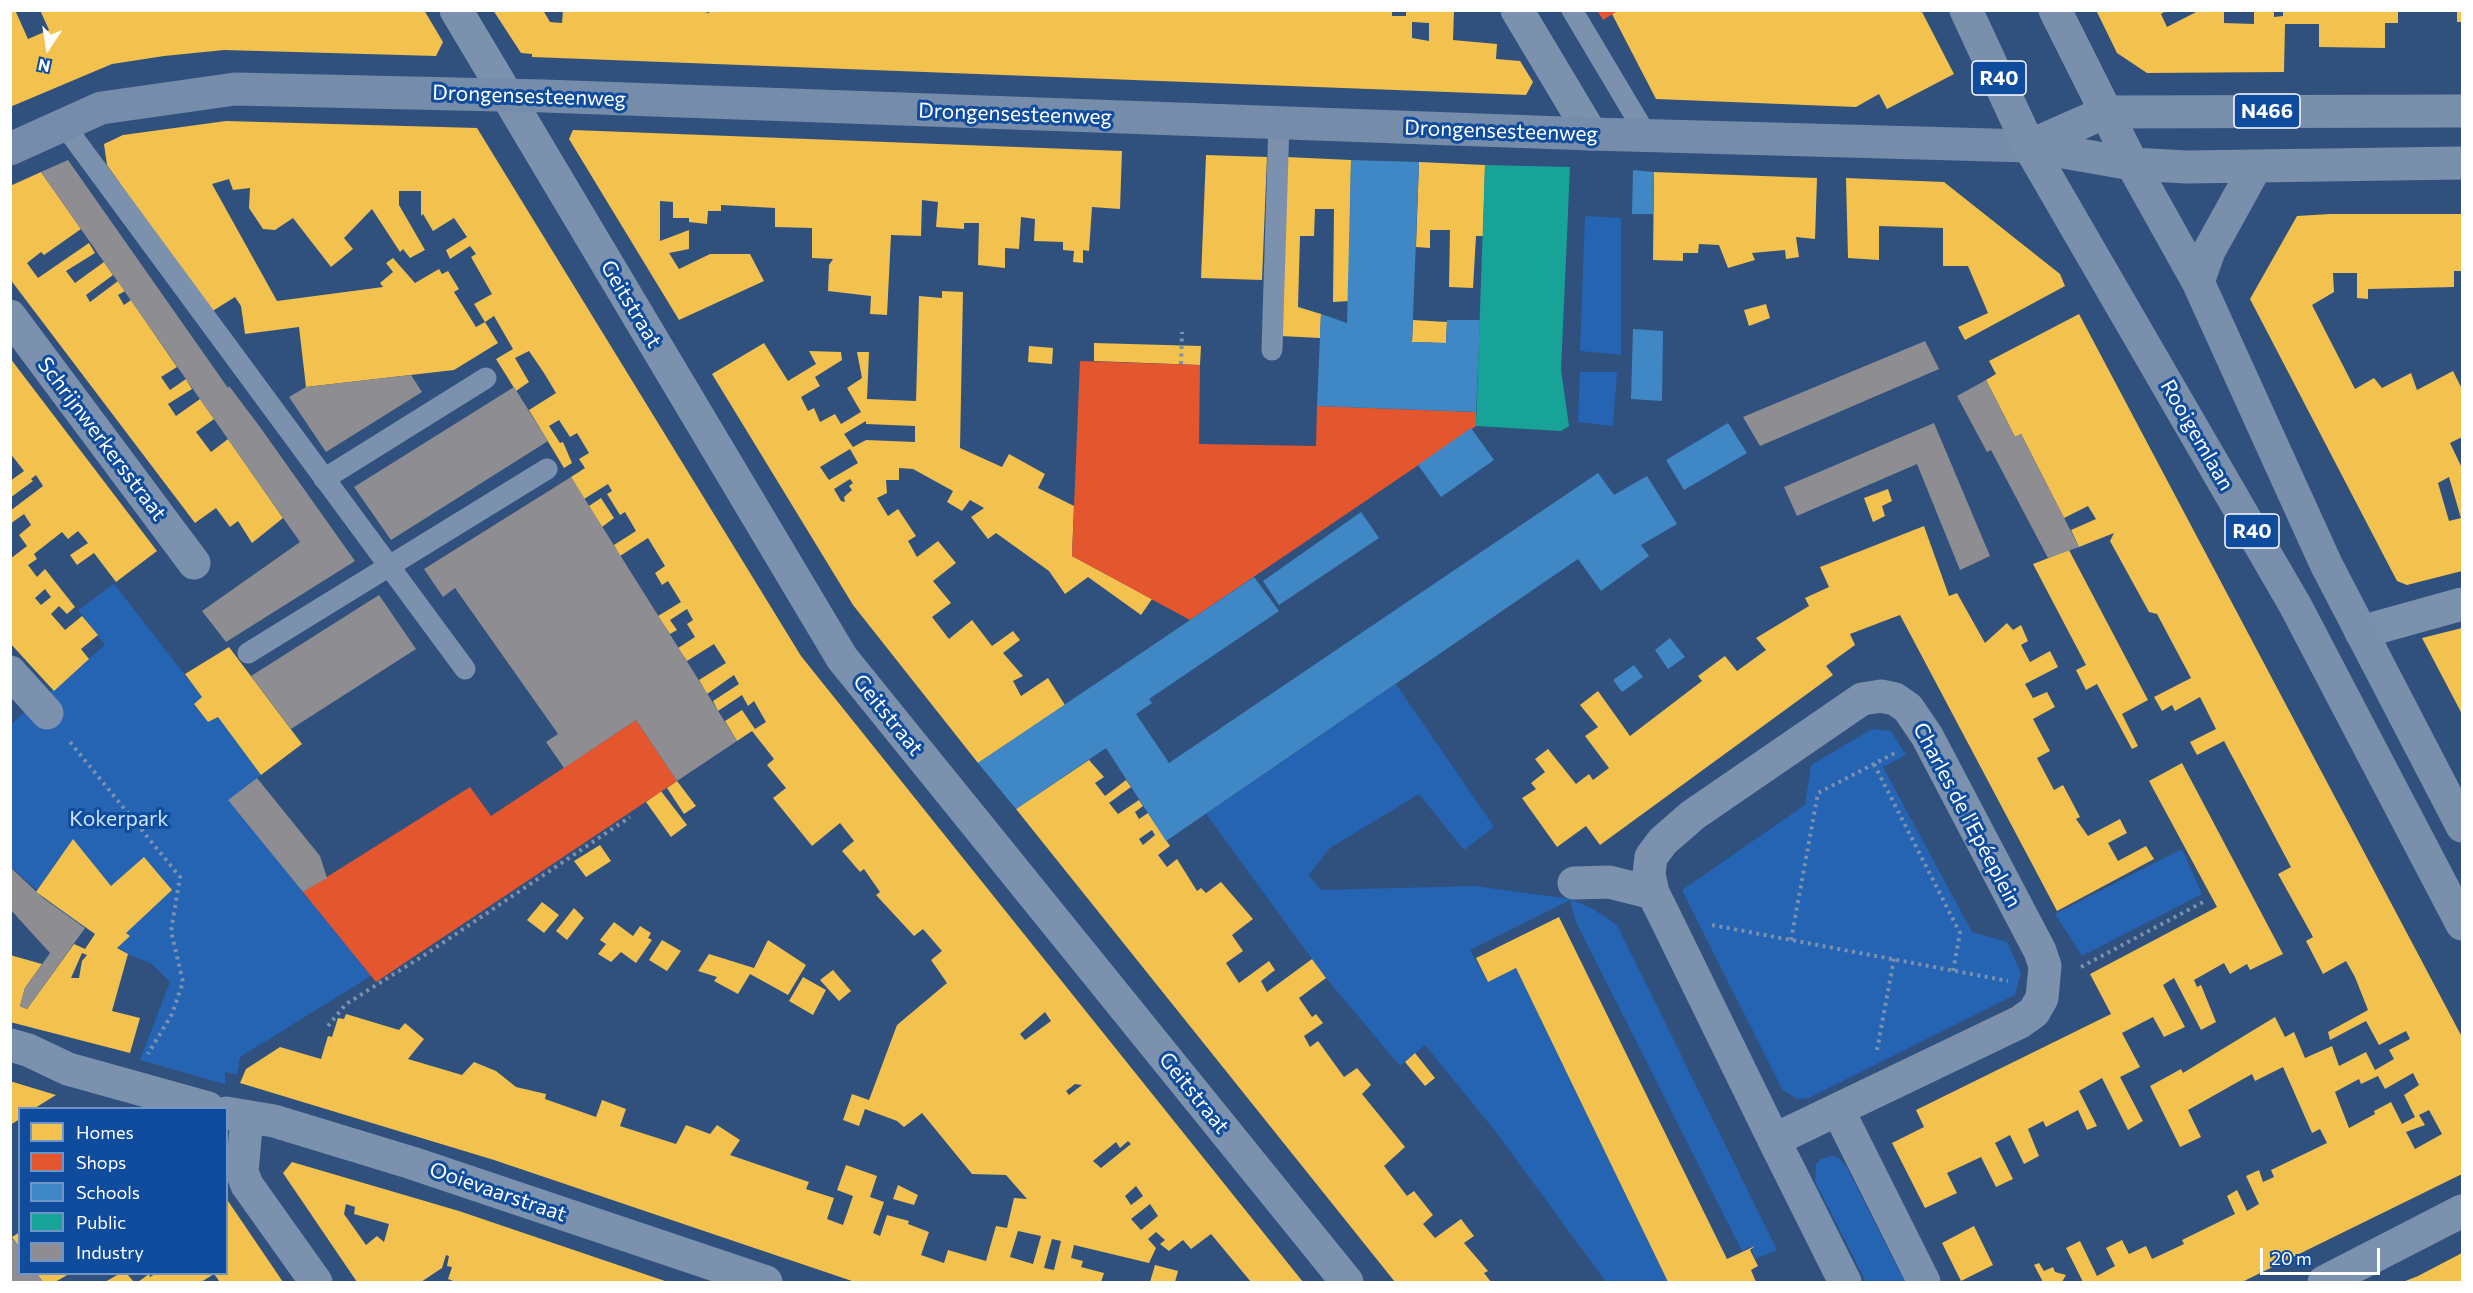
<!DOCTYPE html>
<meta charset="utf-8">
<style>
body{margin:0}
#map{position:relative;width:2473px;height:1293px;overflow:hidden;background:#30517d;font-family:Commissioner,sans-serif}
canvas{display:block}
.frame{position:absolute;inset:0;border:12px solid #fff;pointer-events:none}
.legend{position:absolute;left:18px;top:1107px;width:210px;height:168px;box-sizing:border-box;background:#104c9d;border:2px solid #7094c4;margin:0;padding:8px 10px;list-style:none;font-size:18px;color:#fff}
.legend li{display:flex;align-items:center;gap:12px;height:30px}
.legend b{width:30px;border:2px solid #7094c4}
.north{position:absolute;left:18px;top:18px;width:60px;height:60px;-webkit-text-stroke:4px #104c9d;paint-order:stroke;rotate:192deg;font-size:16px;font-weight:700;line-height:24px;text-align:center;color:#fff}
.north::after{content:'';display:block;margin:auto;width:21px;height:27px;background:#fff;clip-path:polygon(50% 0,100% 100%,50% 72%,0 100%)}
.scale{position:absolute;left:2260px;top:1248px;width:120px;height:27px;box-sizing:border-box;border:3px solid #fff;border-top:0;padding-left:8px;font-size:18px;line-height:21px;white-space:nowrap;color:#fff;-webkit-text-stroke:4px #104c9d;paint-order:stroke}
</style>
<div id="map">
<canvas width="2473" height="1293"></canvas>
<div class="frame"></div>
<ul class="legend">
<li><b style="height:16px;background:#f2c14e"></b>Homes</li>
<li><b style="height:16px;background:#e4572e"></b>Shops</li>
<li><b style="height:16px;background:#3f88c5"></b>Schools</li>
<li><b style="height:16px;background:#17a398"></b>Public</li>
<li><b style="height:16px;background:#8d8d92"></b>Industry</li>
</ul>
<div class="north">N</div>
<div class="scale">20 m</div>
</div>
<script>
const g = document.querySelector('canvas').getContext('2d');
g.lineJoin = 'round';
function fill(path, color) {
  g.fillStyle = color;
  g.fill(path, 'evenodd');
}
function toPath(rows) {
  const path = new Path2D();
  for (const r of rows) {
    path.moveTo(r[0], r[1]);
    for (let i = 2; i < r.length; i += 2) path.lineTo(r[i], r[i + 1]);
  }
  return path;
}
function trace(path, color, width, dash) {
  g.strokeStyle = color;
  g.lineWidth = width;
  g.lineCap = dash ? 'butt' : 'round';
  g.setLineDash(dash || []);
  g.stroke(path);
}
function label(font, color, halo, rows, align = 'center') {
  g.font = font + ' Commissioner,sans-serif';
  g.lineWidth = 6;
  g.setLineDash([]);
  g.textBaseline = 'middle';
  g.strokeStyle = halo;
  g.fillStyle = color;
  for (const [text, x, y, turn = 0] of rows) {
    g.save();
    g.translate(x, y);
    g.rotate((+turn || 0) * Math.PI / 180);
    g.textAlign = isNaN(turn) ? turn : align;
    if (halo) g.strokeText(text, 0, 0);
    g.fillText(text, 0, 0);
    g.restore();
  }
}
fill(toPath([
 [1585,216,1621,218,1621,355,1580,351],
 [1580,372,1617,372,1613,426,1578,422],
 [114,584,202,697,194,705,208,722,218,717,261,775,229,800,371,976,240,1057,237,1074,225,1072,225,1084,140,1060,170,982,152,964,128,954,63,913,11,867,11,724,105,645,78,610],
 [1396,684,1494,827,1464,850,1419,794,1330,848,1309,875,1321,890,1475,886,1570,899,1593,909,1617,925,1777,1250,1755,1259,1751,1247,1742,1251,1576,922,1570,900,1470,950,1488,982,1516,968,1668,1282,1606,1282,1496,1132,1425,1045,1400,1066,1326,978,1206,814],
 [1872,729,1891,731,1906,755,1883,767,1972,932,2007,942,2021,973,2015,995,1809,1098,1797,1099,1782,1089,1682,890,1805,805,1811,765],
 [2182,849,2202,894,2082,956,2055,914],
 [1832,1156,1838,1157,1846,1166,1905,1282,1866,1282,1815,1181,1816,1164,1821,1159]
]), '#2563b3');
fill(toPath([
 [10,10,15,10,28,39,49,30,40,10,424,10,443,42,436,56,224,50,164,56,112,64,10,107],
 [493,10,543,10,550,22,562,23,563,10,695,10,709,13,709,10,1392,10,1392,16,1406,16,1406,10,1454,10,1453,40,1497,44,1496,59,1520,61,1533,82,1526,95,532,57,532,54,521,53],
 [1412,22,1429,23,1429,41,1412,38],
 [1619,10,1921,10,1954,74,1887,109,1879,94,1856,107,1656,99,1612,14],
 [2096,10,2167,10,2161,14,2167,27,2200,10,2224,10,2224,23,2254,24,2254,10,2274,10,2274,17,2283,16,2283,10,2398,10,2398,23,2385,23,2385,48,2319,47,2319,24,2285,24,2284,72,2147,73,2117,53],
 [2457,10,2462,10,2462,22,2457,22],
 [226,121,477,128,801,656,1303,1282,1251,1282,1211,1234,1191,1249,1183,1240,1169,1251,1160,1244,1165,1240,1156,1232,1148,1239,1156,1248,1149,1263,1074,1245,1071,1258,1083,1261,1081,1267,1104,1273,1101,1282,855,1282,494,1160,240,1083,246,1069,280,1047,321,1059,328,1036,332,1037,338,1018,344,1019,346,1014,399,1030,405,1023,424,1039,408,1059,462,1075,474,1062,496,1071,516,1087,546,1094,545,1099,596,1117,602,1100,626,1109,620,1126,676,1144,686,1125,710,1134,717,1125,740,1140,730,1155,809,1182,806,1189,834,1198,827,1219,843,1225,853,1196,837,1190,846,1165,877,1176,870,1197,884,1202,873,1233,880,1236,887,1215,909,1221,908,1224,929,1232,921,1255,944,1263,948,1250,986,1261,996,1226,1007,1228,1014,1198,1027,1199,1006,1175,972,1174,922,1113,904,1127,897,1121,865,1109,859,1126,843,1120,852,1094,869,1100,897,1025,947,983,931,960,942,951,923,929,914,936,876,895,880,892,864,869,860,872,842,851,854,841,840,823,812,846,773,798,786,788,767,765,774,759,752,731,737,741,725,721,742,710,755,729,766,722,754,701,748,706,742,695,718,711,713,701,739,684,734,675,707,694,699,680,726,663,714,644,687,661,678,648,695,637,687,624,693,620,687,609,670,620,677,630,670,634,658,616,681,602,668,581,662,585,655,573,665,566,648,538,620,556,614,545,636,531,625,512,620,515,607,494,612,491,608,484,584,499,571,477,585,468,579,459,589,453,577,433,570,437,559,420,549,426,560,443,563,442,572,463,564,468,529,410,556,393,544,373,529,351,515,358,529,382,516,391,496,359,513,349,494,316,485,322,474,304,492,294,471,257,476,254,470,246,450,259,446,250,467,237,454,218,433,231,423,214,421,216,421,191,399,191,399,205,425,250,410,258,403,249,400,252,372,209,344,238,353,249,331,267,293,218,275,230,263,229,249,208,250,188,233,190,229,179,212,184,277,301,383,287,380,283,393,272,386,263,393,258,415,283,439,269,442,274,448,271,459,289,454,292,476,327,485,322,498,343,454,370,306,387,299,327,245,334,241,306,235,297,211,312,107,165,104,144,123,135],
 [1045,1012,1051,1021,1025,1040,1020,1034],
 [1075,1084,1082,1085,1069,1095,1066,1091],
 [1128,1141,1131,1144,1101,1168,1093,1161,1116,1142,1120,1148],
 [1136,1186,1143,1196,1131,1205,1125,1196],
 [1150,1204,1158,1216,1141,1230,1131,1219],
 [1018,1231,1041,1236,1033,1264,1010,1257],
 [1052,1239,1061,1241,1054,1270,1044,1268],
 [573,130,1122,151,1120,209,1092,207,1089,251,1083,250,1083,263,1073,262,1074,251,1063,250,1063,242,1034,241,1035,219,1021,217,1019,249,1005,248,1005,268,978,265,979,223,964,223,964,229,936,227,938,202,922,200,921,236,891,235,887,315,870,314,871,296,828,291,829,265,833,259,812,258,812,228,775,227,775,208,721,205,721,211,708,211,707,224,689,222,689,218,673,218,673,202,660,201,660,241,689,230,689,249,669,253,679,269,710,254,750,254,764,281,679,320,569,139],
 [1206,155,1267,157,1262,280,1201,278],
 [1286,157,1351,160,1349,301,1333,302,1334,209,1315,209,1314,236,1300,236,1298,307,1321,314,1320,338,1281,336],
 [1419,162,1485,165,1483,236,1476,236,1473,288,1449,287,1450,230,1430,230,1430,248,1416,247],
 [41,172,81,229,44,255,41,252,27,263,38,278,89,243,95,253,66,271,75,283,104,262,113,275,86,295,90,302,118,281,125,291,118,295,124,305,131,300,177,367,161,377,170,390,186,379,192,389,168,404,176,416,200,399,214,419,196,432,211,452,228,439,283,518,252,543,238,521,230,527,216,508,195,523,10,279,10,186],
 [1654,172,1817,178,1815,239,1796,237,1799,257,1786,259,1785,250,1752,253,1755,260,1728,268,1719,245,1699,244,1698,253,1683,253,1683,261,1653,260],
 [1846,178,1944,182,2060,274,2065,286,1965,340,1958,327,1988,313,1968,266,1943,266,1943,228,1879,226,1879,260,1848,258],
 [2330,214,2462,214,2462,271,2454,271,2454,287,2368,289,2368,299,2357,298,2357,273,2333,273,2334,292,2312,305,2355,389,2374,378,2382,388,2411,373,2417,390,2453,371,2462,389,2462,437,2450,443,2462,468,2462,571,2407,585,2397,581,2250,299,2297,216],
 [2449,477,2461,518,2449,521,2438,483],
 [942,291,963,292,960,448,1002,467,1009,454,1045,474,1038,488,1074,506,1072,556,1152,599,1141,615,1088,577,1065,594,1049,571,996,533,988,539,971,517,984,508,970,500,962,511,947,502,953,491,913,469,899,468,899,480,886,480,887,493,877,498,888,516,898,509,916,536,908,541,917,557,938,541,956,563,933,581,951,603,932,617,949,639,972,620,992,646,1013,631,1020,640,1003,653,1023,676,1013,681,1021,696,1048,678,1065,705,978,763,853,605,712,374,764,343,788,381,816,364,809,351,841,352,842,360,815,377,820,386,801,397,808,411,814,408,820,422,835,414,841,424,861,412,847,388,862,378,857,352,869,352,867,399,916,401,919,296,942,298],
 [866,421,866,424,915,426,915,442,866,440,853,447,844,434],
 [850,449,858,463,829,480,820,467],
 [850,479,853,483,849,486,852,490,844,497,845,502,841,501,834,489],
 [1766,304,1770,318,1749,326,1744,310],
 [2079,314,2462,1037,2462,1174,2242,1282,2083,1282,2066,1248,2080,1241,2097,1276,2115,1266,2106,1248,2122,1240,2129,1254,2146,1246,2152,1259,2184,1244,2182,1240,2235,1214,2227,1196,2237,1190,2247,1211,2259,1204,2246,1176,2259,1170,2263,1182,2274,1177,2271,1170,2327,1143,2320,1129,2312,1133,2283,1067,2255,1081,2252,1074,2188,1110,2201,1137,2180,1147,2150,1086,2181,1069,2183,1073,2275,1017,2285,1037,2294,1032,2305,1058,2332,1046,2339,1066,2366,1052,2375,1070,2394,1059,2389,1050,2410,1039,2406,1031,2379,1045,2366,1021,2330,1040,2328,1032,2368,1010,2355,977,2346,961,2323,974,2306,941,2313,937,2278,874,2291,867,2224,741,2197,755,2190,742,2216,729,2200,697,2175,711,2172,705,2162,711,2154,697,2191,678,2157,614,2149,612,2110,541,2114,533,2079,547,2071,530,2096,519,2088,506,2064,518,2021,434,2015,437,1986,380,1996,374,1989,361],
 [2413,1073,2419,1085,2404,1095,2415,1117,2402,1124,2391,1102,2374,1111,2375,1114,2349,1128,2335,1092,2359,1079,2361,1084,2378,1076,2385,1089],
 [2429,1110,2442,1134,2415,1149,2406,1132,2425,1125,2419,1115],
 [1413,320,1447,322,1446,343,1412,342],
 [1094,343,1201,346,1200,365,1094,361],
 [1029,346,1053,348,1052,364,1028,362],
 [10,358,157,551,116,582,94,553,77,565,70,555,88,543,78,531,68,539,62,532,34,554,37,559,28,565,37,577,45,569,75,607,67,614,59,606,51,614,65,630,82,616,98,635,81,649,89,659,54,691,10,643,10,559,27,546,19,535,31,525,24,514,10,524,10,511,43,486,36,475,31,479,33,481,10,498,10,481,24,471,10,453],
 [45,589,51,597,41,605,35,598],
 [1888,489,1892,501,1882,506,1885,516,1873,522,1864,498],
 [601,498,614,518,602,527,589,506],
 [1924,526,1949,596,1957,593,1985,643,2007,623,2013,630,2021,625,2028,641,2021,645,2030,662,2050,651,2058,667,2025,684,2033,698,2047,692,2055,707,2033,719,2050,751,2037,758,2054,790,2063,785,2080,817,2076,819,2088,836,2120,819,2127,833,2108,843,2118,861,2146,846,2154,859,2057,911,1900,615,1850,634,1855,645,1826,666,1833,675,1600,845,1586,826,1557,847,1522,798,1536,789,1531,783,1545,772,1535,759,1548,749,1576,784,1589,774,1593,780,1609,768,1585,736,1598,727,1580,705,1598,691,1630,736,1702,681,1698,676,1725,656,1737,671,1766,650,1756,638,1809,606,1805,598,1829,587,1820,567],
 [2069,550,2148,700,2122,714,2138,746,2132,749,2097,684,2086,690,2076,670,2086,665,2033,564],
 [2462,628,2462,714,2422,638],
 [229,647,302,744,261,775,218,717,208,722,194,704,202,697,185,674],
 [1089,760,1104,777,1095,783,1105,796,1126,780,1131,787,1109,803,1118,814,1139,800,1143,806,1135,812,1139,819,1148,813,1170,846,1158,855,1167,867,1177,859,1197,891,1201,888,1206,893,1221,882,1253,919,1232,935,1243,951,1226,963,1239,983,1269,961,1275,970,1261,981,1267,992,1312,959,1326,978,1299,998,1312,1017,1316,1014,1323,1023,1304,1036,1310,1047,1318,1041,1344,1077,1357,1068,1371,1085,1362,1094,1405,1147,1384,1166,1407,1196,1414,1191,1433,1215,1423,1224,1435,1238,1461,1219,1474,1236,1464,1243,1488,1271,1484,1273,1491,1282,1395,1282,1016,809],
 [1152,830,1155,835,1143,845,1139,839],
 [2182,763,2283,954,2250,970,2247,964,2230,974,2224,963,2194,980,2197,987,2201,985,2216,1022,2201,1030,2174,978,2163,985,2185,1027,2164,1037,2153,1017,2122,1033,2140,1067,2120,1077,2143,1121,2128,1130,2102,1078,2079,1091,2097,1126,2087,1130,2078,1110,2046,1127,2043,1121,2028,1129,2039,1156,2024,1164,2010,1135,1995,1143,2013,1179,1996,1187,1981,1157,1947,1173,1957,1193,1925,1208,1892,1143,1924,1127,1916,1110,2111,1014,2090,974,2217,907,2149,781],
 [677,781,696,806,684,814,667,788],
 [661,791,687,825,671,837,646,802],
 [73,839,111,886,144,857,172,890,126,933,130,936,117,948,128,954,112,1011,140,1018,130,1053,10,1022,10,955,42,964,25,988,20,1006,27,1009,74,944,85,949,95,934,36,892],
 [82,953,87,955,82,961,79,978,71,978],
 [600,845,611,861,586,877,574,861],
 [542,902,559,915,544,933,527,920],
 [574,908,584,918,567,940,556,931],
 [1559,917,1727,1259,1755,1246,1750,1250,1758,1266,1751,1270,1756,1282,1668,1282,1516,968,1488,982,1476,958],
 [614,922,633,936,640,926,651,933,648,938,652,940,636,963,621,952,611,962,598,954,606,944,600,940],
 [662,940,681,951,667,971,649,960],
 [768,940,806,965,788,995,750,974,738,994,714,981,717,977,698,971,709,954,754,968],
 [833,970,851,991,839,1001,820,980],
 [803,977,826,990,813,1015,789,1001],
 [1415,1053,1435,1078,1425,1086,1405,1062],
 [10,1082,13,1082,56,1095,35,1108,20,1108,20,1119,10,1125],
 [292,1162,459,1211,668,1282,456,1282,448,1279,452,1267,447,1266,449,1256,446,1255,442,1268,421,1282,357,1282,283,1173],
 [346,1204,355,1207,354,1214,389,1224,384,1242,377,1236,366,1245,344,1214],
 [898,1185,918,1195,914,1205,893,1199],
 [226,1198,283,1282,220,1282,214,1274,201,1282,138,1282,149,1274,150,1277,155,1274,226,1274],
 [1974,1226,1993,1265,1961,1281,1942,1243],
 [20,1232,20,1248,12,1237],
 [2462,1253,2462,1282,2403,1282,2418,1276],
 [2039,1263,2044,1271,2053,1267,2055,1272,2066,1275,2062,1282,2043,1282,2034,1265],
 [1155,1265,1178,1271,1175,1282,1150,1282],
 [37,1274,69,1274,55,1282,43,1282],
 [119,1274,127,1274,134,1282,105,1282]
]), '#f2c14e');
fill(toPath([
 [1597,10,1619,10,1603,20],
 [1080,361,1200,365,1199,444,1316,446,1317,406,1476,412,1476,426,1190,620,1072,556],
 [636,720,677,781,376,982,303,892,470,787,491,816]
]), '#e4572e');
fill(toPath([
 [1351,160,1419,162,1412,342,1446,343,1447,320,1480,320,1476,412,1317,406,1321,314,1347,323],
 [1633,170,1654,172,1653,214,1632,214],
 [1633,329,1663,331,1662,401,1631,399],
 [1728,423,1747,453,1684,490,1666,460],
 [1471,428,1494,460,1441,497,1418,465],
 [1598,473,1614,495,1647,476,1677,524,1641,545,1649,556,1601,591,1578,559,1166,841,1106,748,1016,809,978,763,1254,577,1279,611,1149,699,1152,703,1136,714,1169,763],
 [1361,512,1379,538,1279,605,1263,581],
 [1670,638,1685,657,1668,669,1655,650],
 [1634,665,1643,677,1622,692,1613,680]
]), '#3f88c5');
fill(toPath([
 [1485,165,1570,167,1561,370,1569,426,1561,431,1476,426]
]), '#17a398');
fill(toPath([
 [68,160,228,388,229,386,260,427,355,561,226,642,202,611,300,542,41,172],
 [1925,341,1939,369,1760,446,1743,417],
 [411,375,422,392,326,452,289,397,306,387],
 [1986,380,2015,437,2021,434,2079,547,2048,558,1991,450,1987,452,1957,396],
 [514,387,548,441,391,540,354,487],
 [1934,423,1990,556,1960,570,1917,464,1797,516,1784,487],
 [571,477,737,741,677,781,636,720,564,768,546,742,558,734,556,731,455,588,443,597,424,569],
 [379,595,416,649,291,729,251,676],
 [257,778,320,856,327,878,303,892,228,800],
 [10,867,43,898,85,928,27,1009,20,1006,25,988,50,953,10,909],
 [10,1235,20,1248,20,1274,37,1274,43,1282,10,1282]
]), '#8d8d92');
trace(toPath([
 [1181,364,1182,332],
 [70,742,180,877,171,931,183,982,172,1014,148,1054],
 [1874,764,1960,933,1953,971],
 [1712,925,2008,981],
 [1791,940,1818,793,1895,753],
 [2081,967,2205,901],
 [328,1026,346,1004,426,954,630,817],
 [1877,1050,1894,959]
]), '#7b91ae', 4, [3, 4.5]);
trace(toPath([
 [1572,10,1647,136],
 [64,125,465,669],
 [1272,350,1279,122],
 [324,479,486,378],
 [248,653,547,469]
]), '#7b91ae', 21);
trace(toPath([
 [456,10,842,658,1347,1282],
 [1517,10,1591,134],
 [10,316,194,563],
 [2361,632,2462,604],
 [10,672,47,713],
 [1574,883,1609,882,1653,893],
 [10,1045,28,1050,68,1069,208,1108],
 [1838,1110,1924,1282],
 [226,1113,274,1121,412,1163,766,1282],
 [247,1117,242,1172,247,1185,316,1282],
 [1774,1140,2020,1022,2034,1012,2042,998,2045,966,2040,951,1927,736,1908,708,1895,699,1881,696,1862,699,1693,815,1663,841,1651,857,1649,874,1653,893,1665,917,1774,1140,1845,1282],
 [2324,1282,2462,1211]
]), '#7b91ae', 33);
trace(toPath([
 [10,149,101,108,235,89,544,96,1591,134,2029,146]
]), '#768cab', 33);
trace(toPath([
 [1966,10,2029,146,2295,605,2462,924],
 [2055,10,2132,164,2198,282,2326,564,2462,826],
 [2029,146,2106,112,2462,111],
 [2029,146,2132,164,2187,167,2462,163],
 [2198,282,2209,251,2256,166]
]), '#798fac', 33);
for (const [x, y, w] of [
 [1999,78,54],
 [2267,111,66],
 [2252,531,54]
]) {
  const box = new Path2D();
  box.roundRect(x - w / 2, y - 17, w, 34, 4.5);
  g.fillStyle = '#104c9d';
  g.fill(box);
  trace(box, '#fff', 1.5);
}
label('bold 20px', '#fff', null, [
 ["R40",1999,78],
 ["N466",2267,111],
 ["R40",2252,531]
]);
label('21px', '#fff', '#104c9d', [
 ["Drongensesteenweg",529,96,2],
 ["Drongensesteenweg",1015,114,2],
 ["Drongensesteenweg",1501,131,2],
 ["Geitstraat",631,304,59],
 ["Rooigemlaan",2197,435,60],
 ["Schrijnwerkersstraat",102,439,53],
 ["Geitstraat",888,715,51],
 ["Charles de l'Epéeplein",1967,815,62],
 ["Geitstraat",1194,1093,51],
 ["Ooievaarstraat",498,1192,19]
]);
label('21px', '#cee3fe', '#104c9d', [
 ["Kokerpark",119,819]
]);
</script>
